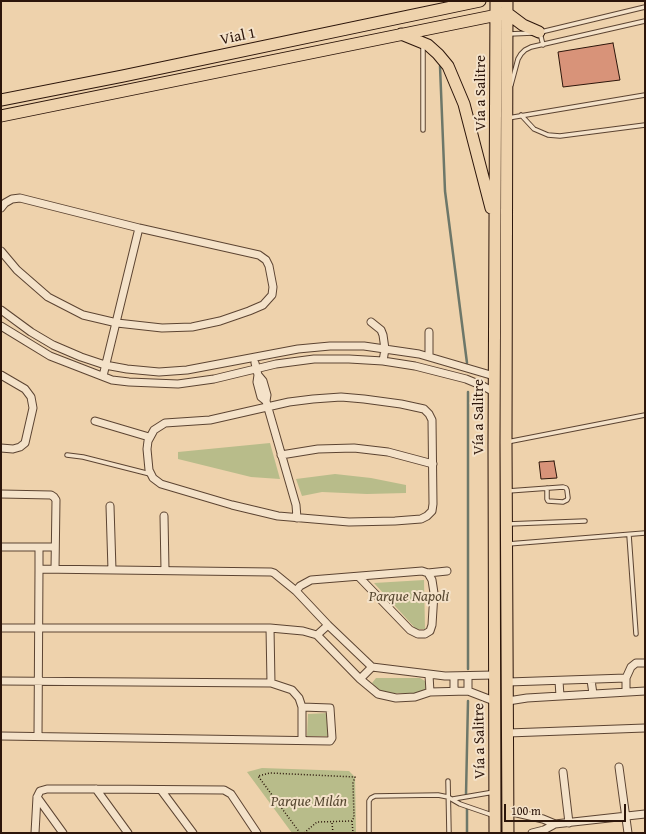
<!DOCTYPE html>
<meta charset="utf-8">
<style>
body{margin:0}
#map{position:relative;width:646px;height:834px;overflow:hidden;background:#eed2ac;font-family:"Gentium Book Plus",serif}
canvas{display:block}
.frame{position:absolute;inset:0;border:2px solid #2c150a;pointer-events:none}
.scale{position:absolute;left:504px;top:804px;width:122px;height:18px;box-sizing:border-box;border:2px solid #2c150a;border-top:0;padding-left:5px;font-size:12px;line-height:14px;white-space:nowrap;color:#2c150a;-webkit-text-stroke:3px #f4e2c9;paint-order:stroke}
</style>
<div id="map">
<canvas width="646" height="834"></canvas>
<div class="frame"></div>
<div class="scale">100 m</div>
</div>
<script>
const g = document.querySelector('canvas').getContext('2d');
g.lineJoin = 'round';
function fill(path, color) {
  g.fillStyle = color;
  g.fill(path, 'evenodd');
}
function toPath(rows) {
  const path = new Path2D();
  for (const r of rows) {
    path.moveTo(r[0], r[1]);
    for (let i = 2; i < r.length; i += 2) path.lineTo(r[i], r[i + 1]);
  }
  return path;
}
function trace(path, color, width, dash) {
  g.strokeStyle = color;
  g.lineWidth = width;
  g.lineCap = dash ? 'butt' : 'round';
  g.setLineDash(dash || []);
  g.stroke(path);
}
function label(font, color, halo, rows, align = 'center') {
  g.font = font + ' "Gentium Book Plus",serif';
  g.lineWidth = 4;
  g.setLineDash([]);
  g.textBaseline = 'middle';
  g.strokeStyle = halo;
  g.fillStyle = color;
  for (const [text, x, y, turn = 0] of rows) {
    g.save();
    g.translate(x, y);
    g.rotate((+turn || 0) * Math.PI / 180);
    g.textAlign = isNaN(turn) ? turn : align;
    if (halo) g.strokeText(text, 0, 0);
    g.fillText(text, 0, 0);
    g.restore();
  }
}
fill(toPath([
 [270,443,280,479,251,477,178,459,178,452],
 [335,474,371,478,406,485,406,493,367,494,322,492,302,496,296,479],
 [424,580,425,629,416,629,374,583],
 [376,678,420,678,425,681,426,689,420,693,383,693,372,683],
 [328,713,328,736,307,736,308,714],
 [262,768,349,771,355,777,356,833,292,833,247,772]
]), '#b8bc8a');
trace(toPath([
 [440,66,445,191,467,363],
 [468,669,468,392],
 [466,795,468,701],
 [467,807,467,833]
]), '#6d7769', 2.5);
const building = toPath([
 [613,43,620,80,563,87,558,52,613,43],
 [554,461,557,478,541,479,539,462,554,461]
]);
fill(building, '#d89379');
trace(building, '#2c150a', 1);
const lane = toPath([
 [541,32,645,7],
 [540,33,543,45],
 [509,34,533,33],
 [511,85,518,59,521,54,525,50,531,47,645,21],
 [521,115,534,129,548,135,560,136,645,125],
 [508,118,645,95],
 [423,130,423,46],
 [507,442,645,415],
 [67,455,83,457,150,474],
 [508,491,563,487,566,488,567,490,568,498,567,500,563,502,548,501,547,499,547,488],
 [508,524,585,521],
 [629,535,636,634],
 [508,544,645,533],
 [448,781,449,833],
 [453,799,494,792],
 [369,833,369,801,371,798,375,796,438,795,448,797,460,804,492,815]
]);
const street = toPath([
 [1,208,5,203,12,199,20,198,139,228,259,255,266,260,269,266,273,287,272,295,263,305,249,311,220,321,192,327,162,328,117,323,83,315,48,297,17,270,1,251],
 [1,310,31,332,53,345,81,357,105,365,127,369,159,372,187,370,298,349,330,346,364,346,419,354,494,376],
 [371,322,381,330,383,335,385,349,383,361],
 [1,326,50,356,112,380,129,382,178,384,214,379,276,364,314,359,349,359,383,361,415,366,466,379,483,386,494,392],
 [429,332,429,356],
 [255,363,258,375,263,381,267,395,266,401,296,505,297,518],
 [1,375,25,389,31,397,33,408,25,443,20,447,13,449,1,448],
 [258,375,257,382,261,397,266,401],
 [103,376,139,228],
 [341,397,364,399,401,404,424,409,429,414,432,420,433,504,432,511,427,516,421,519,395,521,349,522,278,516,232,505,161,484,153,478,149,470,147,449,148,441,154,430,165,423,210,420,289,402,313,399,341,397],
 [95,421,149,437],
 [281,455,318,449,354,448,388,452,433,464],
 [1,494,51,495,54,497,56,500,55,569],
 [110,506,112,570],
 [164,516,165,570],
 [1,547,39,547,39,569],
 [39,547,55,547],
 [359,577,410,630,418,634,425,634,430,631,432,625,434,593,432,580,428,573],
 [296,591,300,586,311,580,422,571,428,573,447,571],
 [1,628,270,628,303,631,317,635,328,625],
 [270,628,271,683],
 [317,635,360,679,378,694,396,698,415,697,430,692,468,691,494,701],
 [429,675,430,692],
 [454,676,454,691],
 [468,676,468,691],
 [360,679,372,667],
 [591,680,593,694],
 [1,681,271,683,292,690,299,698,302,707,330,708,332,738,330,741,1,736],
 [559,681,560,696],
 [508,682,626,678],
 [626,692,626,678,631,667,636,663,645,663],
 [508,701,527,698,645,691],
 [302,707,302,740],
 [508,733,645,728],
 [38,736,39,569,271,572,274,573,296,591,328,625,372,667,445,676,494,675],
 [619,767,628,833],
 [563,772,569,823],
 [96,789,128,833],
 [161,790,193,833],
 [37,797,63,833],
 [508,811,543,819,555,824,544,830,532,833],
 [555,824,645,814],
 [35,833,37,797,40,791,47,789,96,789,224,790,231,794,257,833]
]);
const primary = toPath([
 [507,1,506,442,508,833],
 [401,34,428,45,438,54,448,66,464,104,491,208],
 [1,100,123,76,480,1],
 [1,116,507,13,523,25,539,32],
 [495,833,494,445,496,1]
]);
trace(lane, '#5c4432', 5.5);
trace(street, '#5c4432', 9);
trace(primary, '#2c150a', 13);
trace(toPath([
 [352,821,353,833],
 [332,823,333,833],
 [300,833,258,776,270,773,355,777,353,783,354,817,352,821,317,822,304,833]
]), '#2c150a', 1.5, [1, 2]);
trace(lane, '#f4e2c9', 3.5);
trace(street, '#f4e2c9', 7);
trace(primary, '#eed2ac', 11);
label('15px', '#2c150a', '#f4e2c9', [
 ["Vial 1",238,37,-12],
 ["Vía a Salitre",481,93,-90],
 ["Vía a Salitre",479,417,-90],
 ["Vía a Salitre",480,741,-91]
]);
label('italic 15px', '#564730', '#f4e2c9', [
 ["Parque Napoli",409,597],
 ["Parque Milán",309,802]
]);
</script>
